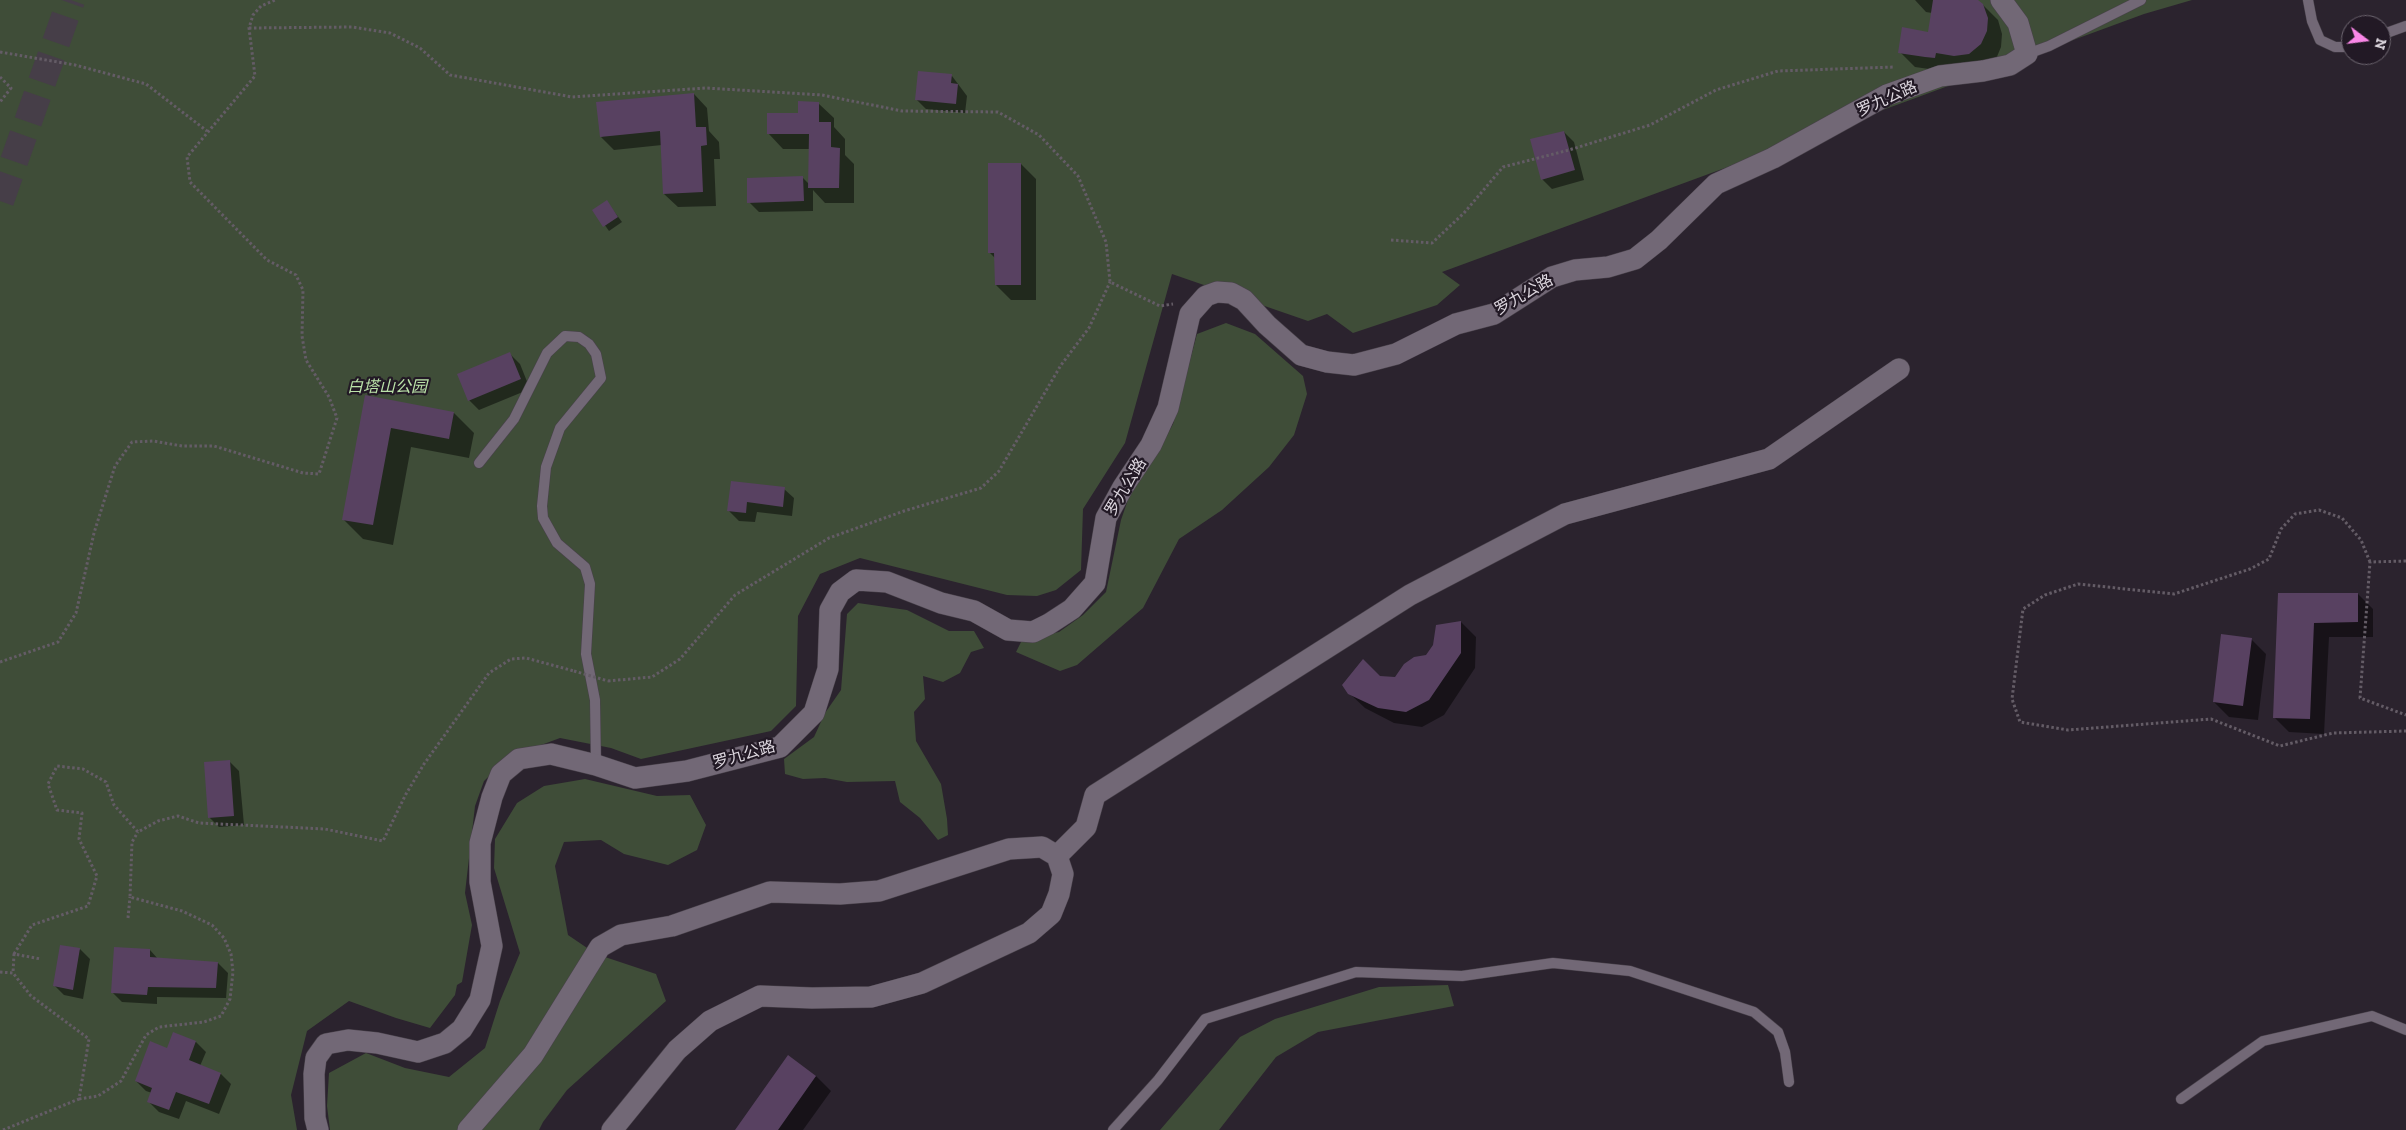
<!DOCTYPE html>
<meta charset="utf-8">
<style>
body{margin:0}
#map{position:relative;width:2406px;height:1130px;overflow:hidden;background:#2b232e;font-family:"Zilla Slab",serif}
canvas{display:block}
.north{position:absolute;left:2341px;top:15px;width:50px;height:50px;box-sizing:border-box;background:#221925;border:1px solid #6c656f;border-radius:50%;rotate:105deg;font-size:14px;font-weight:700;line-height:20px;text-align:center;color:#dcd6de}
.north::after{content:'';display:block;margin:auto;width:18px;height:22px;background:#fa87e7;clip-path:polygon(50% 0,100% 100%,50% 72%,0 100%)}
</style>
<div id="map">
<canvas width="2406" height="1130"></canvas>
<div class="north">N</div>
</div>
<script>
const g = document.querySelector('canvas').getContext('2d');
g.lineJoin = 'round';
function fill(path, color) {
  g.fillStyle = color;
  g.fill(path, 'evenodd');
}
function toPath(rows) {
  const path = new Path2D();
  for (const r of rows) {
    path.moveTo(r[0], r[1]);
    for (let i = 2; i < r.length; i += 2) path.lineTo(r[i], r[i + 1]);
  }
  return path;
}
function trace(path, color, width, dash) {
  g.strokeStyle = color;
  g.lineWidth = width;
  g.lineCap = dash ? 'butt' : 'round';
  g.setLineDash(dash || []);
  g.stroke(path);
}
function label(font, color, halo, rows, align = 'center') {
  g.font = font + ' "Zilla Slab","Noto Sans SC",serif';
  g.lineWidth = 4.5;
  g.setLineDash([]);
  g.textBaseline = 'middle';
  g.strokeStyle = halo;
  g.fillStyle = color;
  for (const [text, x, y, turn = 0] of rows) {
    g.save();
    g.translate(x, y);
    g.rotate((+turn || 0) * Math.PI / 180);
    g.textAlign = isNaN(turn) ? turn : align;
    if (halo) g.strokeText(text, 0, 0);
    g.fillText(text, 0, 0);
    g.restore();
  }
}
fill(toPath([
 [0,0,2192,0,2144,14,1442,272,1460,285,1437,305,1353,333,1327,314,1308,321,1172,274,1125,443,1083,509,1081,570,1056,590,1037,596,1007,595,860,558,820,574,798,616,796,706,771,731,641,759,611,748,560,738,509,757,484,781,475,806,465,893,472,925,462,982,457,985,455,995,430,1028,396,1018,349,1001,307,1031,291,1095,297,1130,0,1130],
 [1226,323,1255,334,1303,376,1307,394,1294,435,1269,467,1222,510,1179,539,1143,608,1077,665,1060,671,1016,652,1022,640,1059,632,1083,615,1106,592,1121,520,1132,488,1158,452,1173,424,1197,334],
 [858,603,907,610,949,631,974,631,984,648,971,652,960,673,943,682,923,676,925,699,914,712,916,741,941,784,947,819,948,835,938,840,920,818,900,802,895,781,847,782,825,778,803,779,785,774,784,759,814,737,825,713,841,690,847,614],
 [585,779,657,796,690,795,706,825,697,850,668,865,624,854,601,840,564,842,555,866,568,935,596,954,656,974,666,1001,567,1090,543,1122,539,1130,330,1130,327,1106,329,1073,366,1053,405,1068,449,1077,485,1048,500,1001,520,953,494,868,495,839,517,803,544,786],
 [1448,985,1454,1006,1318,1032,1276,1057,1219,1130,1160,1130,1240,1037,1275,1019,1379,987]
]), '#3f4d38');
fill(toPath([
 [1915,0,1976,0,1983,5,1998,20,2002,34,2001,47,1996,59,1950,72,1915,67,1900,52,1930,33,1932,13,1926,12],
 [952,76,967,96,965,113,926,109,916,99],
 [694,94,707,108,709,131,719,142,720,159,714,159,716,206,678,207,664,194,662,145,614,150,601,137],
 [818,103,834,118,834,127,845,139,845,155,854,164,854,203,825,203,813,190,813,211,759,212,749,202,803,178,810,185,810,149,783,149,768,133],
 [1564,132,1574,142,1584,180,1552,189,1542,179],
 [1021,164,1036,179,1036,300,1011,300,996,285,996,259,990,253],
 [607,202,622,222,609,231,594,210],
 [510,354,520,364,530,389,479,410,469,400],
 [366,397,454,413,474,433,469,458,411,447,393,545,363,539,343,519],
 [732,482,784,489,794,498,792,516,757,512,755,522,739,521,729,511],
 [2279,594,2358,594,2373,609,2373,637,2329,637,2324,734,2289,732,2274,717],
 [1461,622,1476,637,1475,668,1444,715,1422,727,1394,723,1365,708,1349,693,1380,678,1396,678,1427,657],
 [2251,639,2266,654,2258,720,2229,717,2214,702],
 [229,761,239,771,244,825,219,827,209,817],
 [80,949,90,959,83,999,64,995,54,985],
 [150,950,158,959,218,963,228,973,226,998,157,997,157,1004,122,1002,112,992],
 [174,1034,196,1042,206,1052,200,1066,221,1074,231,1084,219,1114,186,1101,179,1119,159,1112,149,1102,152,1093,146,1091,136,1081,168,1049],
 [816,1076,831,1091,803,1130,736,1130]
]), '#0007');
fill(toPath([
 [1933,0,1978,0,1983,4,1988,18,1987,31,1981,44,1969,54,1954,56,1936,53,1935,58,1925,57,1898,53,1902,27,1928,32],
 [918,71,952,74,951,83,958,84,956,104,915,100],
 [694,93,696,127,706,127,707,145,701,146,703,192,663,194,660,131,600,137,596,102],
 [798,101,819,102,819,122,831,122,831,147,840,148,839,188,808,188,809,134,767,134,767,113,798,113],
 [1564,131,1575,170,1541,180,1530,139],
 [988,163,1021,163,1021,285,995,285,994,253,988,253],
 [803,176,804,201,747,203,747,178],
 [607,200,618,217,603,227,592,210],
 [510,352,521,379,468,401,457,374],
 [365,395,454,412,449,439,391,428,373,525,342,520],
 [731,481,785,487,783,507,747,502,746,513,727,511],
 [2278,593,2358,593,2358,622,2314,623,2310,719,2273,718],
 [1461,621,1461,653,1429,700,1406,712,1378,708,1348,694,1342,685,1363,659,1380,676,1395,677,1404,664,1414,657,1426,655,1433,645,1436,625],
 [2221,634,2252,638,2243,706,2213,702],
 [230,760,234,816,208,818,204,762],
 [60,945,80,948,73,990,53,986],
 [114,947,150,949,150,957,218,962,216,988,148,987,147,995,111,993],
 [173,1032,196,1041,189,1060,221,1073,209,1104,176,1092,169,1110,147,1102,152,1088,135,1081,150,1041,167,1048],
 [788,1055,816,1076,778,1130,735,1130]
]), '#584161');
trace(toPath([
 [0,201,71,0]
]), '#463e48', 28, [28, 14]);
const service = toPath([
 [2308,0,2312,21,2320,40,2335,47,2351,47],
 [2381,35,2406,26],
 [2027,54,2049,46,2141,0],
 [479,463,514,419,547,353,565,336,579,337,589,344,596,354,601,378,560,428,546,467,542,506,543,518,557,543,585,567,590,584,586,654,595,700,596,765],
 [2181,1099,2263,1041,2372,1016,2406,1030],
 [1113,1130,1158,1080,1205,1019,1356,972,1462,976,1553,963,1630,971,1754,1012,1778,1032,1785,1052,1789,1082]
]);
const minor = toPath([
 [1057,856,1086,827,1095,795,1410,595,1565,514,1769,459,1899,369],
 [318,1130,315,1118,314,1074,316,1058,326,1044,348,1040,377,1043,418,1052,445,1043,462,1029,480,1000,492,946,480,882,480,843,492,797,501,774,519,759,551,754,596,765,635,778,687,771,780,747,814,713,828,669,830,610,840,592,856,580,887,582,941,603,974,611,1008,630,1033,632,1049,624,1072,609,1095,583,1106,518,1123,487,1151,445,1168,408,1190,314,1206,296,1217,292,1231,293,1244,300,1267,325,1301,355,1327,362,1354,365,1396,354,1456,324,1494,314,1552,277,1575,270,1608,267,1635,259,1659,240,1716,184,1773,158,1887,95,1940,76,1983,71,2010,65,2027,54,2018,23,2001,0],
 [468,1130,533,1055,600,947,621,935,672,926,770,892,840,894,879,891,1009,849,1042,847,1057,856,1063,874,1059,894,1051,914,1029,933,922,983,871,997,812,998,760,996,710,1021,677,1050,612,1130]
]);
trace(service, '#48414a', 11);
trace(minor, '#48414a', 22);
trace(toPath([
 [249,28,352,27,390,33,420,48,450,75,572,97,706,88,822,95,902,111,998,112,1039,135,1078,176,1106,242,1110,282,1160,306,1173,304],
 [0,52,75,65,146,84,207,131],
 [0,77,11,88,0,102],
 [1391,240,1432,243,1464,213,1503,167,1569,150,1650,125,1716,90,1778,71,1894,67],
 [2406,561,2370,562,2360,698,2406,715],
 [2370,562,2361,540,2342,518,2319,510,2295,514,2281,529,2269,559,2250,569,2174,594,2078,584,2045,595,2023,609,2012,699,2020,722,2068,730,2211,719,2280,746,2333,733,2406,731],
 [0,662,58,642,76,613,94,533,115,466,132,442,153,441,182,446,214,446,303,473,319,474,337,418,329,397,306,360,302,336,303,290,296,275,267,260,190,182,187,157,255,76,249,28,253,15,261,6,275,0],
 [608,681,652,677,680,659,735,595,829,538,904,511,981,488,999,471,1061,365,1089,328,1110,282],
 [128,918,130,897],
 [14,954,32,925,88,906,97,876,79,839,82,813,57,810,48,784,57,766,83,769,106,782,114,805,138,832,158,821,178,816,199,823,325,829,383,841,406,794,424,764,489,673,511,659,526,658,574,671],
 [0,972,13,973,14,954,41,959],
 [79,1099,98,1096,121,1081,146,1035,159,1027,204,1022,221,1016,230,999,233,972,231,954,224,938,212,925,182,911,130,897,132,842,138,832],
 [3,1130,79,1099,89,1039,31,996,13,973]
]), '#645c66', 3, [2.5, 2.5]);
trace(service, '#726876', 10);
trace(minor, '#726876', 21);
trace(toPath([
 [574,671,608,681]
]), '#645c66', 3, [2.5, 2.5]);
label('16px', '#dcd6de', '#221925', [
 ["罗九公路",1887,99,-24],
 ["罗九公路",1524,295,-30],
 ["罗九公路",1126,487,-59],
 ["罗九公路",744,755,-16]
]);
label('italic 16px', '#bbe3a9', '#221925', [
 ["白塔山公园",387,387]
]);
</script>
